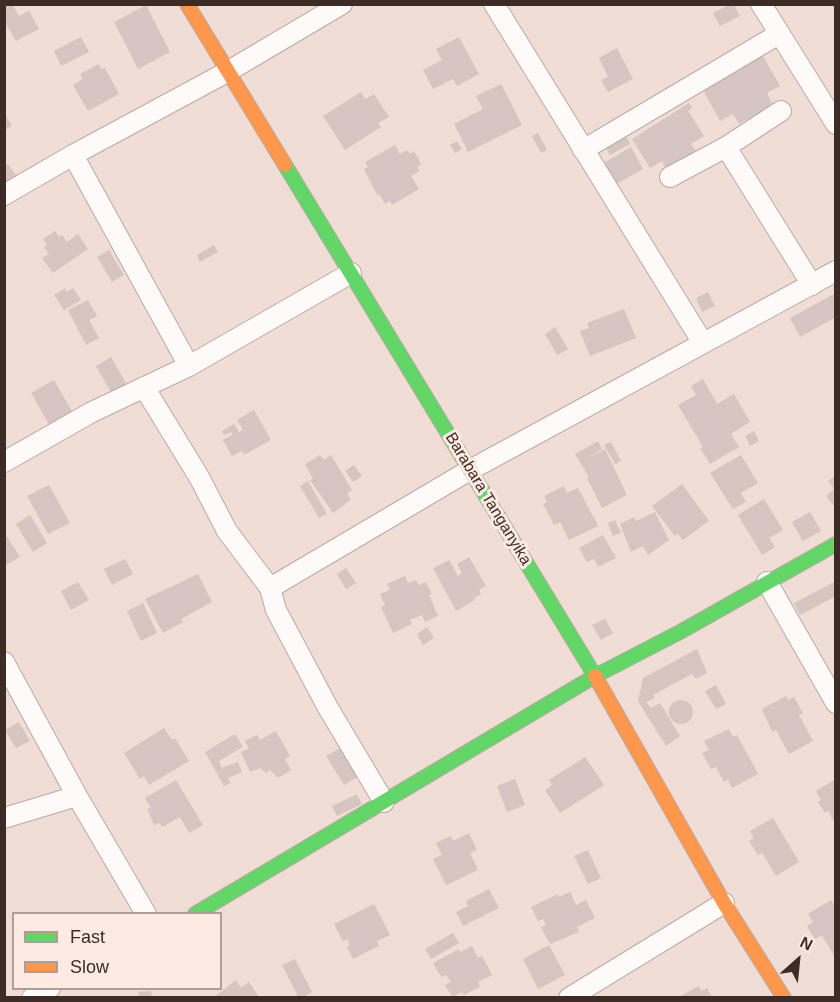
<!DOCTYPE html>
<style>
body{margin:0}
#map{position:relative;width:840px;height:1002px;overflow:hidden;background:#f0ddd5;font-family:Helvetica,sans-serif}
canvas{display:block}
.frame{position:absolute;inset:0;border:6px solid #3c2c25;pointer-events:none}
.legend{position:absolute;left:12px;top:912px;width:210px;height:78px;box-sizing:border-box;background:#fceae3;border:2px solid #af9e97;margin:0;padding:8px 10px;list-style:none;font-size:18px;color:#3c2c25}
.legend li{display:flex;align-items:center;gap:12px;height:30px}
.legend b{width:30px;border:2px solid #af9e97}
.north{position:absolute;left:768px;top:930px;width:60px;height:60px;-webkit-text-stroke:4px #fceae3;paint-order:stroke;rotate:27deg;font-size:16px;font-weight:700;line-height:24px;text-align:center;color:#3c2c25}
.north::after{content:'';display:block;margin:auto;width:21px;height:27px;background:#3c2c25;clip-path:polygon(50% 0,100% 100%,50% 72%,0 100%)}
</style>
<div id="map">
<canvas width="840" height="1002"></canvas>
<div class="frame"></div>
<ul class="legend">
<li><b style="height:8px;background:#63d668"></b>Fast</li>
<li><b style="height:8px;background:#ff974d"></b>Slow</li>
</ul>
<div class="north">N</div>
</div>
<script>
const g = document.querySelector('canvas').getContext('2d');
g.lineJoin = 'round';
function fill(path, color) {
  g.fillStyle = color;
  g.fill(path, 'evenodd');
}
function toPath(rows) {
  const path = new Path2D();
  for (const r of rows) {
    if (r.length === 3) {
      path.moveTo(r[0] + r[2], r[1]);
      path.arc(r[0], r[1], r[2], 0, 2 * Math.PI);
      continue;
    }
    path.moveTo(r[0], r[1]);
    for (let i = 2; i < r.length; i += 2) path.lineTo(r[i], r[i + 1]);
  }
  return path;
}
function trace(path, color, width, dash) {
  g.strokeStyle = color;
  g.lineWidth = width;
  g.lineCap = dash ? 'butt' : 'round';
  g.setLineDash(dash || []);
  g.stroke(path);
}
function label(font, color, halo, rows, align = 'center') {
  g.font = font + ' Helvetica,sans-serif';
  g.lineWidth = 6;
  g.setLineDash([]);
  g.textBaseline = 'middle';
  g.strokeStyle = halo;
  g.fillStyle = color;
  for (const [text, x, y, turn = 0] of rows) {
    g.save();
    g.translate(x, y);
    g.rotate((+turn || 0) * Math.PI / 180);
    g.textAlign = isNaN(turn) ? turn : align;
    if (halo) g.strokeText(text, 0, 0);
    g.fillText(text, 0, 0);
    g.restore();
  }
}
fill(toPath([
 [4,4,12,4,19,16,29,11,39,29,16,41,4,21],
 [146,5,170,52,138,69,114,22],
 [729,5,734,5,740,16,720,26,713,13],
 [81,37,89,52,61,66,54,51],
 [459,37,479,74,457,86,453,79,433,89,423,70,442,60,436,49],
 [617,48,633,79,608,92,601,80,608,77,599,58],
 [760,51,780,86,767,93,773,105,739,124,733,114,720,121,700,85],
 [99,64,101,69,105,68,119,94,88,111,73,85,83,79,80,74],
 [501,84,522,125,468,152,454,124,483,109,476,96],
 [361,92,365,99,374,94,389,117,378,123,381,127,345,150,323,116],
 [689,103,692,108,688,111,704,136,691,144,696,151,666,169,662,161,650,168,632,139],
 [4,113,12,126,4,130],
 [538,133,547,150,541,153,532,136],
 [624,133,630,144,610,155,604,144],
 [457,141,462,149,455,153,450,145],
 [395,145,400,154,407,150,410,154,414,151,421,164,417,167,420,171,411,176,419,189,392,205,390,201,385,204,379,194,377,195,364,169,368,167,365,162],
 [631,147,643,169,615,185,602,164],
 [8,164,17,177,4,185,4,167],
 [55,231,59,237,62,235,67,242,78,234,88,249,53,273,42,258,49,254,44,247,47,245,43,239],
 [214,245,218,252,200,262,197,255],
 [109,250,124,275,112,282,97,257],
 [65,288,67,292,73,288,81,300,64,310,54,295],
 [708,292,715,306,702,312,696,298],
 [836,293,836,317,800,337,790,318],
 [88,300,97,316,89,320,99,338,86,345,68,310],
 [624,309,636,338,590,356,580,331,589,328,587,323],
 [555,327,568,349,557,355,545,334],
 [111,357,127,385,112,394,96,366],
 [703,379,717,404,734,394,750,422,731,434,739,447,710,464,700,448,703,447,678,405,696,395,691,386],
 [54,380,73,413,50,426,31,393],
 [254,410,271,440,244,455,242,451,232,456,223,440,232,435,231,432,224,435,222,431,234,424,239,432,243,430,237,420],
 [754,431,759,441,750,446,745,436],
 [598,441,602,449,588,458,605,449,627,495,602,508,587,478,589,477,575,454],
 [611,442,621,461,615,464,604,445],
 [320,455,324,460,331,455,352,490,347,493,351,500,333,513,310,480,313,479,305,464],
 [741,455,758,483,741,493,746,502,733,509,710,473],
 [354,465,362,476,353,482,345,471],
 [836,475,836,505,834,506,826,496,834,489,828,481],
 [308,481,327,514,319,518,300,486],
 [682,484,709,521,683,540,678,534,675,536,652,506],
 [49,485,70,523,48,534,27,496],
 [564,486,567,493,578,488,598,526,569,540,560,522,554,525,543,504,547,502,544,496],
 [764,499,783,530,769,538,775,547,762,555,738,515],
 [655,512,669,540,648,555,643,546,631,552,620,524,634,517,636,521],
 [810,512,821,531,803,541,792,522],
 [30,515,47,543,33,552,16,524],
 [615,520,621,533,613,536,608,523],
 [4,532,20,557,4,566],
 [603,535,616,558,598,567,594,559,587,562,579,548],
 [469,557,486,586,479,590,481,594,474,598,475,600,456,611,433,568,449,560,458,576,462,573,457,564],
 [125,559,133,574,112,585,104,569],
 [346,568,356,583,346,589,337,574],
 [198,574,212,602,181,619,183,622,163,633,145,599],
 [405,576,408,583,416,580,419,585,426,582,432,594,429,595,438,616,425,622,422,615,410,620,412,624,393,633,381,607,385,605,380,594,390,590,387,584],
 [836,581,836,596,800,615,794,603],
 [78,582,89,600,71,610,61,591],
 [143,603,157,633,141,641,127,611],
 [605,619,613,633,601,640,592,625],
 [427,627,434,638,423,645,417,634],
 [697,649,707,673,696,679,692,674,653,695,655,698,646,702,651,708,660,703,680,736,666,746,638,701,643,678],
 [716,685,726,704,716,709,705,691],
 [786,696,788,700,794,697,803,713,799,715,813,741,789,754,776,730,772,732,762,709],
 [681,712,12],
 [19,722,30,741,16,748,5,730],
 [164,728,172,740,175,738,189,761,149,785,144,776,140,779,124,753],
 [729,729,733,737,737,735,758,774,732,788,728,780,724,782,716,767,711,769,702,753,709,750,704,741],
 [276,731,290,756,285,759,291,770,278,778,270,770,266,773,260,768,250,772,241,752,249,748,245,741,257,735,260,740],
 [235,734,243,747,219,761,222,768,238,762,242,772,228,778,231,783,224,786,205,752],
 [340,748,358,777,344,785,326,756],
 [585,757,604,785,560,813,545,790,552,785,549,780],
 [515,779,525,805,507,812,497,786],
 [836,779,836,825,828,811,825,813,818,802,821,800,816,791],
 [176,780,203,825,189,833,180,817,162,827,160,823,154,825,147,809,151,808,145,798],
 [357,794,362,804,337,816,332,806],
 [773,818,799,862,776,876,762,853,758,855,749,841,754,838,750,831],
 [469,833,477,850,470,853,478,870,446,885,433,859,442,855,436,843,451,836,453,841],
 [588,850,601,878,588,884,574,856],
 [489,889,499,908,463,926,456,912,468,906,466,901],
 [570,892,576,905,586,900,595,918,577,927,579,932,550,944,541,927,546,925,543,919,538,921,531,907,558,894,559,897],
 [831,900,836,907,836,959,822,935,815,939,807,926,813,922,808,914],
 [374,904,390,935,377,941,379,946,353,959,347,947,350,945,347,939,343,942,334,924],
 [453,933,459,943,431,959,425,949],
 [549,945,565,975,538,989,523,959],
 [472,946,478,958,482,956,492,975,478,982,480,987,464,995,462,992,452,997,445,985,451,982,446,975,441,977,433,963,459,949,460,952],
 [295,959,312,992,302,998,299,998,282,965],
 [236,980,241,988,249,982,260,998,213,998],
 [699,986,701,991,707,988,713,998,677,998],
 [151,991,152,998,139,998,138,992]
]), '#d6c5c0');
const street = toPath([
 [494,4,703,343],
 [761,4,836,124],
 [726,147,812,285],
 [583,150,779,34],
 [73,155,189,366],
 [670,177,726,147,781,111],
 [4,195,73,155,227,72,342,4],
 [144,387,199,477,227,531,270,588,276,610,327,706,384,802],
 [4,462,92,412,189,366,351,273],
 [767,582,836,703],
 [270,588,470,470,836,271],
 [4,662,77,796,146,914],
 [4,818,77,796],
 [32,998,50,988],
 [569,998,724,903]
]);
const fast = toPath([
 [285,165,595,676],
 [195,914,595,676,680,632,836,544]
]);
const slow = toPath([
 [187,4,285,165],
 [595,676,724,903,784,998]
]);
trace(street, '#baaaa4', 22);
trace(fast, '#baaaa4', 16);
trace(slow, '#baaaa4', 16);
trace(street, '#fdfaf9', 20);
trace(fast, '#63d668', 14);
trace(slow, '#ff974d', 14);
label('16px', '#3c2c25', '#fceae3', [
 ["Barabara Tanganyika",488,499,59]
]);
</script>
